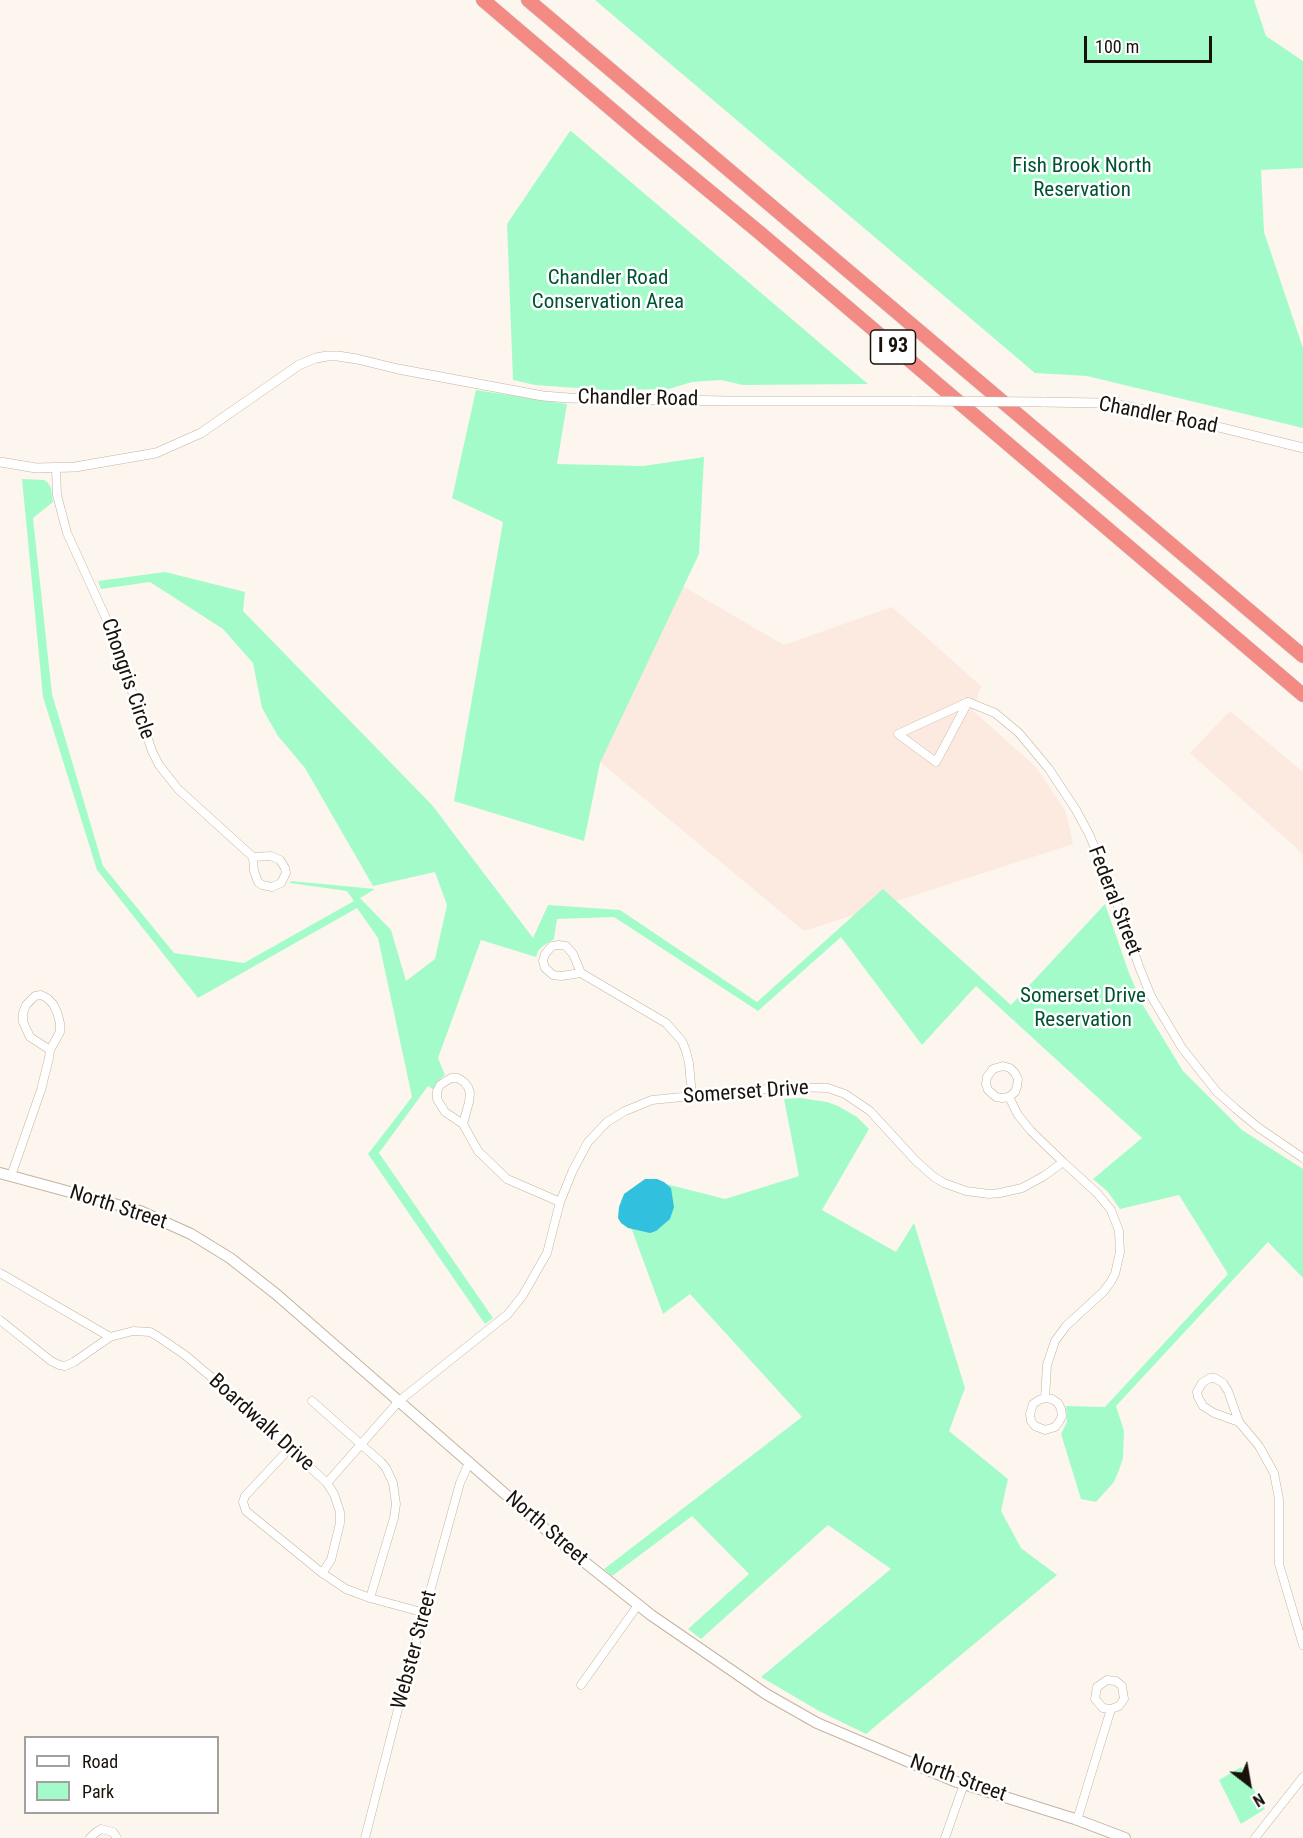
<!DOCTYPE html>
<style>
body{margin:0}
#map{position:relative;width:1303px;height:1838px;overflow:hidden;background:#fdf6ee;font-family:"Roboto Condensed",sans-serif}
canvas{display:block}
.legend{position:absolute;left:24px;top:1736px;width:195px;height:78px;box-sizing:border-box;background:#fff;border:2px solid #a3a09d;margin:0;padding:8px 10px;list-style:none;font-size:18px;color:#18120b}
.legend li{display:flex;align-items:center;gap:12px;height:30px}
.legend b{width:30px;border:2px solid #a3a09d}
.north{position:absolute;left:1219px;top:1754px;width:60px;height:60px;-webkit-text-stroke:4px #fff;paint-order:stroke;rotate:149deg;font-size:16px;font-weight:700;line-height:24px;text-align:center;color:#18120b}
.north::after{content:'';display:block;margin:auto;width:21px;height:27px;background:#18120b;clip-path:polygon(50% 0,100% 100%,50% 72%,0 100%)}
.scale{position:absolute;left:1084px;top:36px;width:128px;height:27px;box-sizing:border-box;border:3px solid #18120b;border-top:0;padding-left:8px;font-size:18px;line-height:21px;white-space:nowrap;color:#18120b;-webkit-text-stroke:4px #fff;paint-order:stroke}
</style>
<div id="map">
<canvas width="1303" height="1838"></canvas>
<ul class="legend">
<li><b style="height:8px;background:#fff"></b>Road</li>
<li><b style="height:16px;background:#a4fbca"></b>Park</li>
</ul>
<div class="north">N</div>
<div class="scale">100 m</div>
</div>
<script>
const g = document.querySelector('canvas').getContext('2d');
g.lineJoin = 'round';
function fill(path, color) {
  g.fillStyle = color;
  g.fill(path, 'evenodd');
}
function toPath(rows) {
  const path = new Path2D();
  for (const r of rows) {
    path.moveTo(r[0], r[1]);
    for (let i = 2; i < r.length; i += 2) path.lineTo(r[i], r[i + 1]);
  }
  return path;
}
function trace(path, color, width, dash) {
  g.strokeStyle = color;
  g.lineWidth = width;
  g.lineCap = dash ? 'butt' : 'round';
  g.setLineDash(dash || []);
  g.stroke(path);
}
function label(font, color, halo, rows, align = 'center') {
  g.font = font + ' "Roboto Condensed",sans-serif';
  g.lineWidth = 5;
  g.setLineDash([]);
  g.textBaseline = 'middle';
  g.strokeStyle = halo;
  g.fillStyle = color;
  for (const [text, x, y, turn = 0] of rows) {
    g.save();
    g.translate(x, y);
    g.rotate((+turn || 0) * Math.PI / 180);
    g.textAlign = isNaN(turn) ? turn : align;
    if (halo) g.strokeText(text, 0, 0);
    g.fillText(text, 0, 0);
    g.restore();
  }
}
fill(toPath([
 [679,584,784,645,892,607,981,686,973,711,1036,767,1066,812,1073,844,804,931,600,762],
 [1230,711,1303,772,1303,854,1190,753]
]), '#fce9e0');
fill(toPath([
 [595,0,1254,0,1266,36,1303,61,1303,168,1261,170,1264,232,1303,348,1303,428,1087,376,1035,373],
 [570,131,571,131,868,384,743,385,721,380,692,382,669,389,605,390,535,385,513,380,507,224],
 [476,390,567,404,557,464,643,466,704,457,699,554,600,763,584,841,454,801,503,522,452,498],
 [22,479,44,480,48,483,51,488,53,502,33,518,52,694,103,866,174,953,244,963,354,901,347,891,290,883,291,881,375,889,360,898,391,930,406,981,435,959,447,905,435,872,373,886,305,768,278,736,262,708,253,663,223,629,150,582,101,589,98,581,165,572,245,592,243,611,432,805,533,938,548,905,620,910,757,1002,883,889,1011,1005,1105,904,1129,973,1144,1007,1183,1071,1242,1130,1303,1169,1303,1278,1268,1242,1116,1406,1124,1431,1123,1458,1119,1470,1114,1482,1096,1502,1081,1499,1061,1434,1067,1422,1066,1406,1105,1407,1228,1274,1179,1195,1120,1209,1108,1192,1093,1179,1142,1138,976,986,922,1045,841,937,758,1011,614,917,557,919,554,939,543,946,538,951,536,957,481,940,438,1058,445,1075,438,1081,434,1090,428,1086,379,1153,493,1318,485,1324,368,1154,412,1097,378,938,357,908,198,998,97,870,43,697],
 [800,1098,827,1102,838,1106,857,1117,869,1129,822,1210,896,1252,914,1223,965,1388,949,1431,1008,1479,1001,1511,1021,1548,1057,1575,866,1734,819,1711,761,1677,891,1569,828,1525,701,1639,688,1629,749,1574,692,1516,612,1576,604,1569,802,1417,690,1294,663,1314,621,1200,650,1180,725,1199,799,1176,784,1099],
 [1241,1767,1265,1809,1241,1824,1219,1780]
]), '#a4fbca');
fill(toPath([
 [645,1179,657,1179,664,1182,671,1188,674,1207,670,1219,656,1231,650,1233,628,1228,621,1223,618,1218,619,1207,624,1194]
]), '#31c0dd');
const minor = toPath([
 [56,468,57,495,67,533,111,629,152,751,159,765,178,789,253,857,254,871,258,882,262,885,272,887,281,883,286,873,285,868,280,860,271,856,253,857],
 [968,702,898,734,936,762,968,702,995,713,1019,733,1049,769,1076,810,1089,834,1112,889,1140,969,1151,996,1182,1048,1217,1092,1236,1109,1259,1128,1303,1158],
 [581,973,561,976,553,975,545,968,543,961,545,954,552,946,559,945,566,946,573,954,581,973,666,1023,682,1041,686,1051,689,1063,692,1096],
 [1009,1097,1002,1098,996,1097,988,1090,986,1084,987,1077,993,1069,1003,1066,1010,1068,1015,1073,1018,1079,1017,1086,1015,1092,1009,1097,1018,1115,1031,1131,1063,1162],
 [463,1124,445,1112,437,1099,437,1091,440,1085,451,1078,458,1078,464,1082,468,1087,470,1093,469,1102,463,1124,478,1151,507,1179,560,1202],
 [11,1176,41,1090,49,1058,50,1050,60,1032,60,1023,57,1012,53,1004,47,998,41,995,35,996,26,1005,23,1013,23,1022,30,1037,50,1050],
 [0,1273,110,1337],
 [0,1320,51,1361,59,1365,65,1366,74,1362,110,1337,133,1331,150,1332,157,1336,185,1355,223,1387,327,1483,334,1494,340,1512,340,1523,331,1560,322,1573],
 [312,1401,381,1462,386,1468,393,1483,396,1504,394,1518,370,1598],
 [1239,1422,1214,1413,1203,1406,1198,1397,1197,1392,1202,1383,1210,1378,1215,1378,1223,1383,1228,1391,1239,1422,1259,1446,1274,1473,1279,1499,1279,1564,1303,1645],
 [289,1449,245,1496,243,1502,246,1511,322,1573,346,1589,370,1598,425,1613],
 [327,1483,399,1401,508,1314,523,1295,547,1253,560,1202,573,1170,588,1142,607,1122,625,1111,652,1100,692,1096,789,1087,828,1088,845,1094,870,1111,916,1161,934,1177,944,1183,966,1191,989,1194,1000,1193,1022,1188,1044,1176,1063,1162,1097,1193,1111,1210,1119,1231,1120,1252,1115,1274,1110,1283,1103,1292,1066,1326,1055,1341,1047,1365,1045,1398,1052,1399,1058,1403,1061,1409,1062,1416,1059,1422,1055,1427,1045,1430,1035,1426,1031,1421,1030,1414,1033,1404,1039,1400,1045,1398],
 [581,1685,638,1605],
 [1077,1820,1111,1709,1119,1706,1124,1699,1122,1686,1116,1681,1107,1680,1097,1687,1095,1699,1103,1708,1111,1709],
 [90,1838,95,1833,101,1829,113,1832,117,1838],
 [365,1838,405,1682,460,1483,469,1463],
 [945,1838,964,1784],
 [1255,1838,1303,1777]
]);
const tertiary = toPath([
 [1043,402,1099,403,1125,406,1182,418,1303,448],
 [0,462,36,468,75,467,156,453,201,433,299,365,316,358,327,356,338,356,357,359,398,369,543,396,569,398,728,401,915,401]
]);
const secondary = toPath([
 [0,1173,140,1211,191,1234,230,1258,276,1294,567,1548,651,1615,766,1694,817,1723,954,1781,1075,1819,1125,1838]
]);
const motorway = toPath([
 [483,0,644,137,760,233,1303,695],
 [528,0,1303,656]
]);
trace(minor, '#c4b39f', 9);
trace(tertiary, '#c4b39f', 10);
trace(secondary, '#c4b39f', 12);
trace(motorway, '#d5d4d3', 15);
trace(minor, '#fff', 8);
trace(tertiary, '#fff', 9);
trace(secondary, '#fff', 10);
trace(motorway, '#f38b84', 14);
const tertiaryBridge = toPath([
 [915,401,1043,402]
]);
trace(tertiaryBridge, '#c4b39f', 10, []);
trace(tertiaryBridge, '#fff', 9);
for (const [x, y, w] of [
 [893,347,45]
]) {
  const box = new Path2D();
  box.roundRect(x - w / 2, y - 17, w, 34, 4.5);
  g.fillStyle = '#fff';
  g.fill(box);
  trace(box, '#18120b', 1.5);
}
label('bold 20px', '#18120b', null, [
 ["I 93",893,347]
]);
label('21px', '#005332', '#fff', [
 ["Fish Brook North",1082,167],
 ["Reservation",1082,191],
 ["Chandler Road",608,279],
 ["Conservation Area",608,303],
 ["Somerset Drive",1083,997],
 ["Reservation",1083,1021]
]);
label('21px', '#18120b', '#fff', [
 ["Chandler Road",638,399,1],
 ["Chandler Road",1158,416,11],
 ["Chongris Circle",127,679,71],
 ["Federal Street",1114,901,69],
 ["Somerset Drive",746,1093,-4],
 ["North Street",118,1208,18],
 ["Boardwalk Drive",261,1423,42],
 ["North Street",546,1529,41],
 ["Webster Street",415,1650,-75],
 ["North Street",958,1779,20]
]);
</script>
